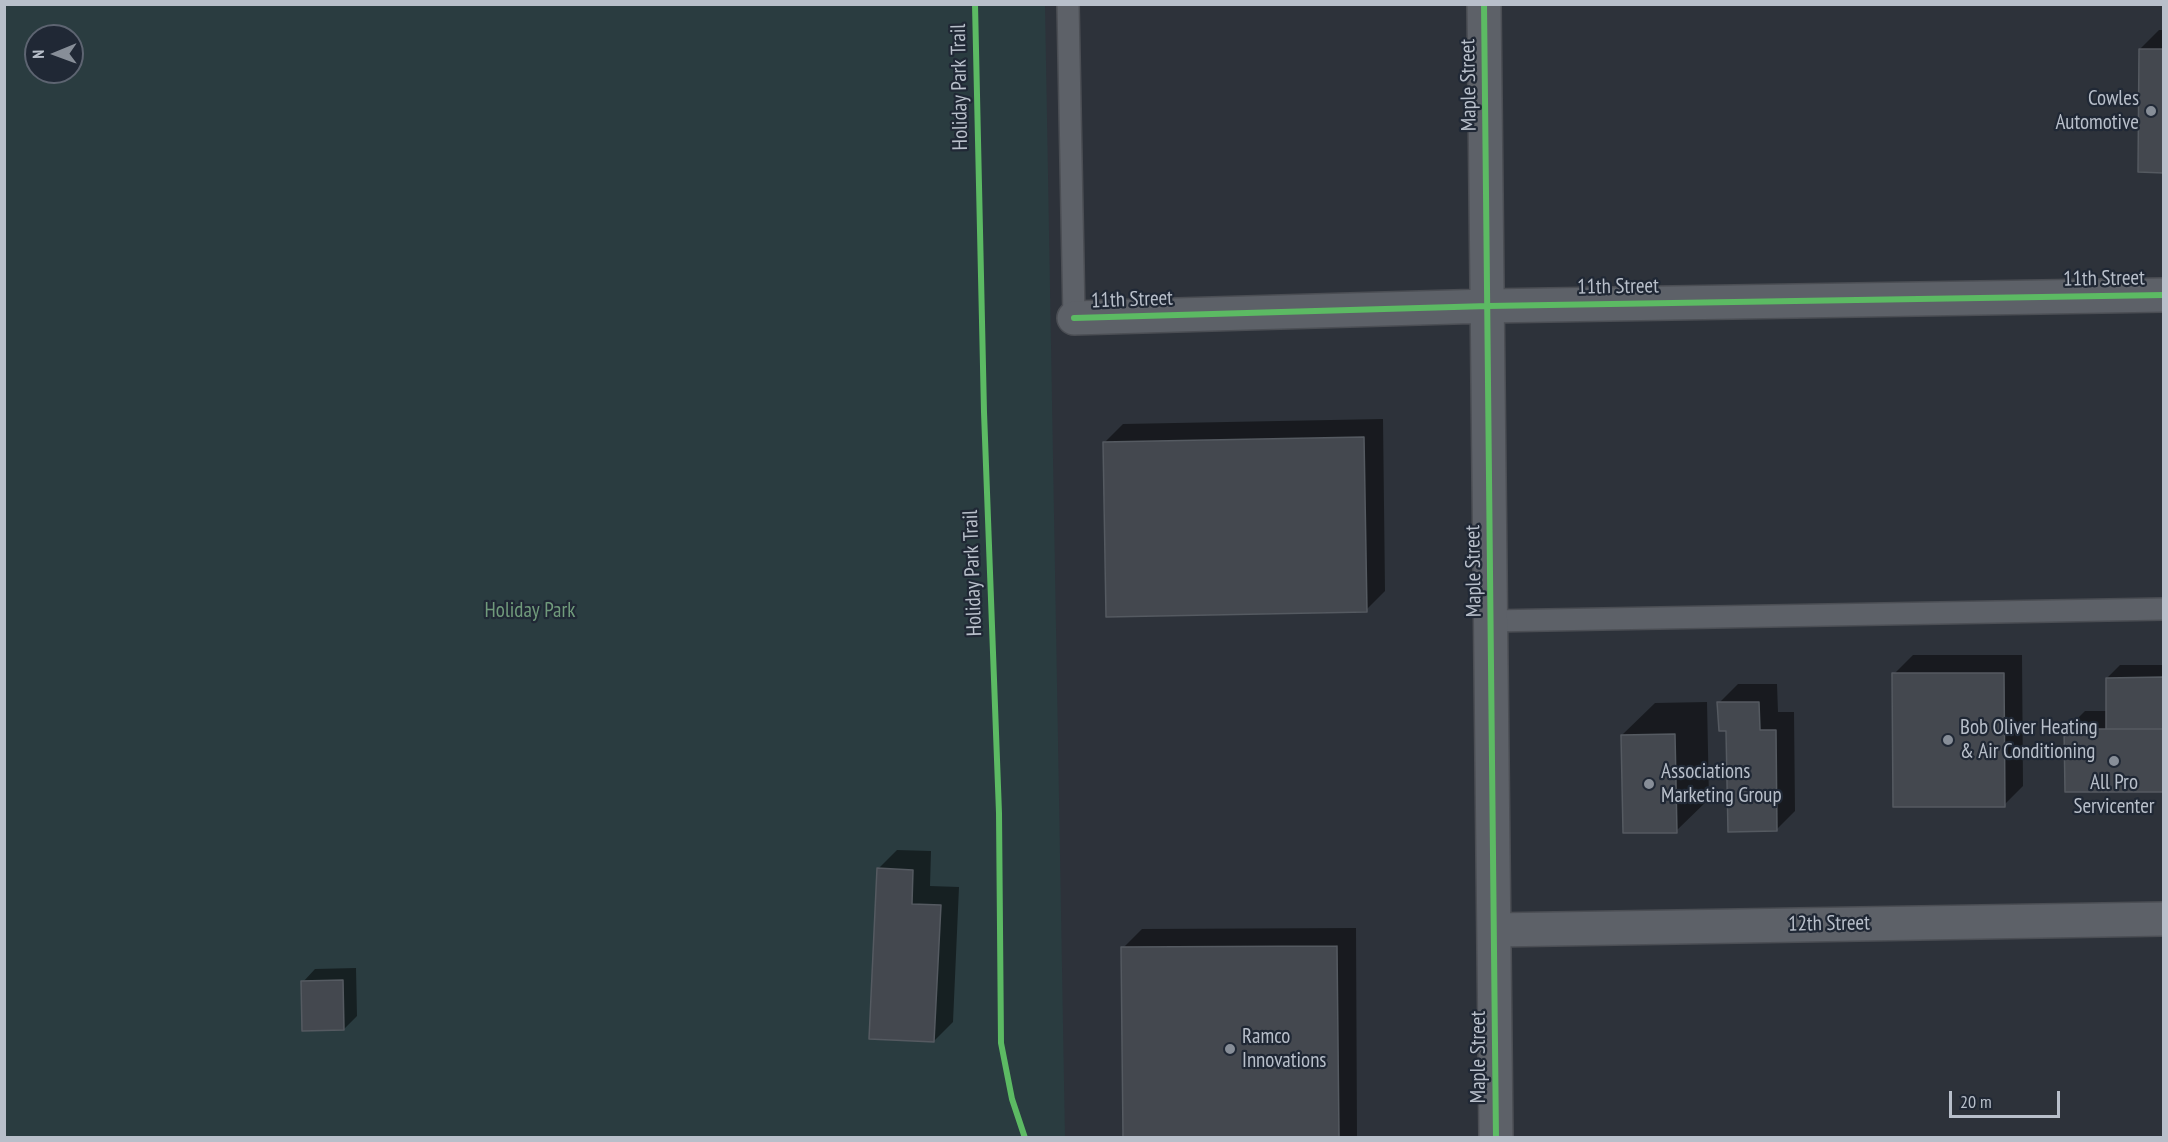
<!DOCTYPE html>
<style>
body{margin:0}
#map{position:relative;width:2168px;height:1142px;overflow:hidden;background:#2d323a;font-family:"PT Sans Narrow",sans-serif}
canvas{display:block}
.frame{position:absolute;inset:0;border:6px solid #b8bfca;pointer-events:none}
.north{position:absolute;left:24px;top:24px;width:60px;height:60px;box-sizing:border-box;background:#202835;border:2px solid #5d6471;border-radius:50%;rotate:269deg;font-size:16px;font-weight:700;line-height:24px;text-align:center;color:#b8bfca}
.north::after{content:'';display:block;margin:auto;width:21px;height:27px;background:#878e98;clip-path:polygon(50% 0,100% 100%,50% 72%,0 100%)}
.scale{position:absolute;left:1949px;top:1091px;width:111px;height:27px;box-sizing:border-box;border:3px solid #b8bfca;border-top:0;padding-left:8px;font-size:18px;line-height:21px;white-space:nowrap;color:#b8bfca;-webkit-text-stroke:4px #202835;paint-order:stroke}
</style>
<div id="map">
<canvas width="2168" height="1142"></canvas>
<div class="frame"></div>
<div class="north">N</div>
<div class="scale">20 m</div>
</div>
<script>
const g = document.querySelector('canvas').getContext('2d');
g.lineJoin = 'round';
function fill(path, color) {
  g.fillStyle = color;
  g.fill(path, 'evenodd');
}
function toPath(rows) {
  const path = new Path2D();
  for (const r of rows) {
    path.moveTo(r[0], r[1]);
    for (let i = 2; i < r.length; i += 2) path.lineTo(r[i], r[i + 1]);
  }
  return path;
}
function trace(path, color, width, dash) {
  g.strokeStyle = color;
  g.lineWidth = width;
  g.lineCap = dash ? 'butt' : 'round';
  g.setLineDash(dash || []);
  g.stroke(path);
}
function label(font, color, halo, rows, align = 'center') {
  g.font = font + ' "PT Sans Narrow",sans-serif';
  g.lineWidth = 4.5;
  g.setLineDash([]);
  g.textBaseline = 'middle';
  g.strokeStyle = halo;
  g.fillStyle = color;
  for (const [text, x, y, turn = 0] of rows) {
    g.save();
    g.translate(x, y);
    g.rotate((+turn || 0) * Math.PI / 180);
    g.textAlign = isNaN(turn) ? turn : align;
    if (halo) g.strokeText(text, 0, 0);
    g.fillText(text, 0, 0);
    g.restore();
  }
}
fill(toPath([
 [5,5,1045,5,1065,1137,5,1138],
 [36,36,72,36,72,72,36,72]
]), '#2a3c40');
fill(toPath([
 [2159,30,2164,30,2164,171,2140,49],
 [1383,419,1385,591,1366,610,1104,443,1123,424],
 [1913,655,2022,655,2023,786,2004,805,1894,674],
 [2120,665,2164,665,2164,790,2066,730,2085,711,2107,711,2107,678],
 [1738,684,1777,684,1778,712,1794,712,1795,811,1776,830,1728,729,1719,703],
 [1707,702,1709,799,1676,831,1622,735,1655,703],
 [897,850,931,851,930,886,959,887,953,1022,934,1041,878,869],
 [1356,928,1357,1138,1124,1138,1123,948,1142,929],
 [356,968,357,1016,344,1029,303,982,315,969]
]), '#0007');
const building = toPath([
 [2139,49,2164,49,2164,173,2138,172,2139,49],
 [1364,437,1367,612,1106,617,1103,442,1364,437],
 [1892,673,2004,673,2005,807,1893,807,1892,673],
 [2164,677,2164,729,2106,729,2106,678,2164,677],
 [1717,702,1759,702,1760,730,1776,730,1777,831,1728,832,1726,731,1719,731,1717,702],
 [2064,729,2164,729,2164,792,2065,792,2064,729],
 [1675,734,1677,833,1623,833,1621,735,1675,734],
 [877,868,913,870,912,904,941,905,934,1042,869,1039,877,868],
 [1337,946,1339,1138,1123,1138,1121,947,1337,946],
 [343,980,344,1030,302,1031,301,981,343,980]
]);
fill(building, '#44484f');
trace(building, '#555a61', 1.5);
const service = toPath([
 [1068,4,1074,318],
 [1491,621,2164,609]
]);
const minor = toPath([
 [1484,4,1496,1138],
 [1074,318,1488,306,2164,295],
 [1494,930,2164,919]
]);
trace(service, '#4b4e54', 24);
trace(minor, '#4b4e54', 36);
trace(service, '#5d6168', 21);
trace(minor, '#5d6168', 33);
trace(toPath([
 [975,4,984,412,999,813,1001,1043,1012,1099,1025,1138],
 [1484,4,1496,1138],
 [1074,318,1488,306,2164,295]
]), '#5cba63', 6);
for (const [x, y, r, color] of [
 [2151,111,6,"#878e98"],
 [1948,740,6,"#878e98"],
 [2114,761,6,"#878e98"],
 [1649,784,6,"#878e98"],
 [1230,1049,6,"#878e98"]
]) {
  const dot = new Path2D();
  dot.arc(x, y, r, 0, 2 * Math.PI);
  g.fillStyle = color;
  g.fill(dot);
  trace(dot, '#202835', 2);
}
label('21px', '#b8bfca', '#202835', [
 ["Maple Street",1469,85,-91],
 ["Holiday Park Trail",960,87,-91],
 ["11th Street",2104,279,-1],
 ["11th Street",1618,287,-1],
 ["11th Street",1132,300,-2],
 ["Maple Street",1474,571,-91],
 ["Holiday Park Trail",973,573,-92],
 ["12th Street",1829,924,-1],
 ["Maple Street",1479,1057,-90]
]);
label('21px', '#b8bfca', '#202835', [
 ["Cowles",2139,99,"right"],
 ["Automotive",2139,123,"right"],
 ["Bob Oliver Heating",1960,728],
 ["& Air Conditioning",1960,752],
 ["Associations",1661,772],
 ["Marketing Group",1661,796],
 ["All Pro",2114,783,"center"],
 ["Servicenter",2114,807,"center"],
 ["Ramco",1242,1037],
 ["Innovations",1242,1061]
], 'left');
label('21px', '#709a7b', '#202835', [
 ["Holiday Park",530,611]
]);
</script>
